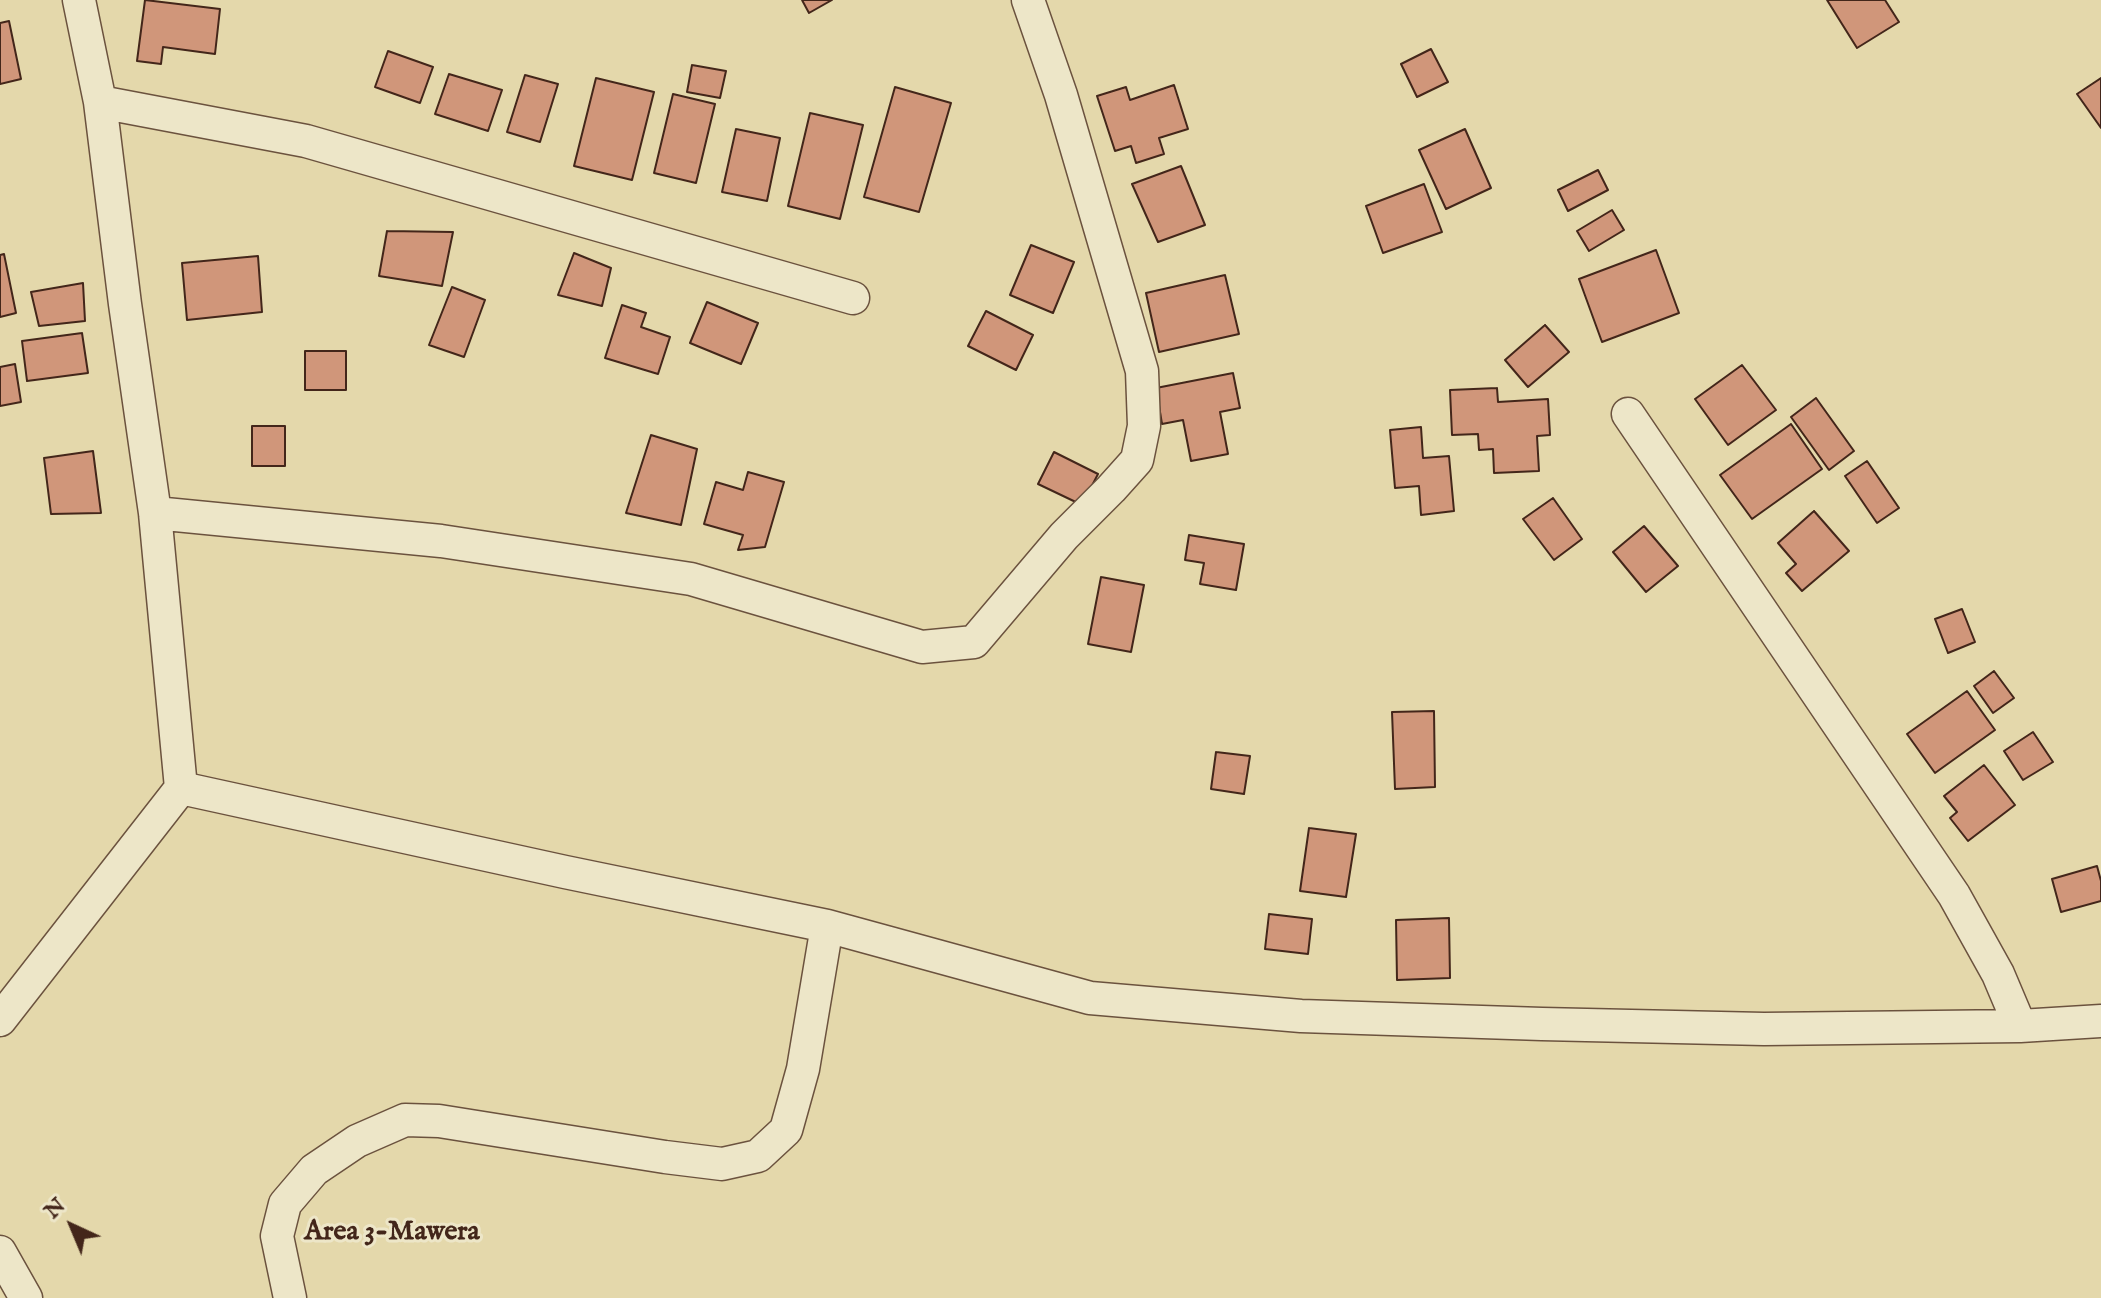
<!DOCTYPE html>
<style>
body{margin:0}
#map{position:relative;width:2101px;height:1298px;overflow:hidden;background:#e4d8ab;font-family:"IM FELL English",serif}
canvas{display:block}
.north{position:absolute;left:32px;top:1186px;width:80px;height:80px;-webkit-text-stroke:6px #ede6c8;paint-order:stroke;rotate:316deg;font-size:22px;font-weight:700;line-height:32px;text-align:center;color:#43261a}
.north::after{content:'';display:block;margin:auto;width:28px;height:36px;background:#43261a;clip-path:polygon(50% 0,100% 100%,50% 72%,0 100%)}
</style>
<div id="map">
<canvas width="2101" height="1298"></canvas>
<div class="north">N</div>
</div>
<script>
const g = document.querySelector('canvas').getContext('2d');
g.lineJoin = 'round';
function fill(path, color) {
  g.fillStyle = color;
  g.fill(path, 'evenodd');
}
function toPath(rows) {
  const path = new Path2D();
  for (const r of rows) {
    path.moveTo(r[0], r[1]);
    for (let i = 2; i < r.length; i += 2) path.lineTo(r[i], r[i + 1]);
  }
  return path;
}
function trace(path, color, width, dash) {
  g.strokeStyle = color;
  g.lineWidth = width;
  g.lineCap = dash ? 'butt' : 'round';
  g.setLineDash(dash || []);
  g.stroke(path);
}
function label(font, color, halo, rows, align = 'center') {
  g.font = font + ' "IM FELL English",serif';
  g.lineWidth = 6;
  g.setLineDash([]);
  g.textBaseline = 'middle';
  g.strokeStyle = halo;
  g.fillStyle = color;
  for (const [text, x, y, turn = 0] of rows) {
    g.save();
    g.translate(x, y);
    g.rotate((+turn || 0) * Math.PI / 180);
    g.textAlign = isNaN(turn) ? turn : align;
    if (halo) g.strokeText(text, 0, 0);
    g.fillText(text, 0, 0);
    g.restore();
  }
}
const building = toPath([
 [145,0,220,9,215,54,163,47,161,64,137,61,145,0],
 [802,0,832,0,809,13,802,0],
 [1827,0,1885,0,1899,22,1857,48,1827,0],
 [9,21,21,79,0,84,0,23,9,21],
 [1431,49,1448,82,1417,97,1401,64,1431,49],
 [388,51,433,67,420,103,375,87,388,51],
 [692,65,726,71,720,98,687,92,692,65],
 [449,74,502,90,488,131,435,114,449,74],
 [525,75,558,84,540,142,507,132,525,75],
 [596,78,654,92,632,180,574,166,596,78],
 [2101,78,2101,128,2077,94,2101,78],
 [1174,85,1188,129,1159,138,1164,154,1136,163,1131,146,1115,151,1097,96,1126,87,1130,100,1174,85],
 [895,87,951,103,919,212,864,197,895,87],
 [673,94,715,104,696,183,654,173,673,94],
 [810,113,863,125,840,219,788,206,810,113],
 [736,129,780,138,767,201,722,192,736,129],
 [1465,129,1491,188,1446,209,1419,150,1465,129],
 [1181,166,1205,225,1158,242,1132,184,1181,166],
 [1598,170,1608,190,1568,211,1558,190,1598,170],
 [1424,184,1442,232,1383,253,1366,206,1424,184],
 [1612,210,1624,230,1589,251,1577,231,1612,210],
 [387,231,453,232,442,286,379,276,387,231],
 [1031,245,1074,262,1053,313,1010,295,1031,245],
 [1656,250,1679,313,1602,342,1579,279,1656,250],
 [574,253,611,268,602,306,558,295,574,253],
 [4,254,16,313,0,317,0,255,4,254],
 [258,256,262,312,187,320,182,263,258,256],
 [1225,275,1239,334,1159,352,1146,293,1225,275],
 [83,283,85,321,39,326,31,292,83,283],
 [452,287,485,300,464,357,429,345,452,287],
 [707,302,758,323,741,364,690,343,707,302],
 [622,305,646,313,641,327,670,337,658,374,605,358,622,305],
 [986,311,1033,335,1016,370,968,346,986,311],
 [1545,325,1569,352,1528,387,1505,360,1545,325],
 [82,333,88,373,27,381,22,341,82,333],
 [305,351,346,351,346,390,305,390,305,351],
 [15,364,21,402,0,406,0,367,15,364],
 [1742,365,1776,410,1728,445,1695,399,1742,365],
 [1233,373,1240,408,1220,412,1228,454,1191,461,1183,420,1162,424,1156,388,1233,373],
 [1497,388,1498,402,1548,399,1550,435,1537,436,1539,471,1494,473,1493,449,1479,450,1478,434,1452,435,1450,390,1497,388],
 [1816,398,1854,451,1829,470,1791,417,1816,398],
 [1791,424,1822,469,1752,519,1720,475,1791,424],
 [252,426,285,426,285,466,252,466,252,426],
 [1421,427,1423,458,1449,456,1454,511,1421,515,1419,486,1395,488,1390,430,1421,427],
 [651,435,697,449,681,525,626,513,651,435],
 [93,451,101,513,51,514,44,458,93,451],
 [1054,452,1098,474,1082,505,1038,484,1054,452],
 [1867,461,1899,508,1877,523,1845,476,1867,461],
 [748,472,784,482,765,547,738,550,743,535,704,524,716,482,743,490,748,472],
 [1553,498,1582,539,1554,560,1523,519,1553,498],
 [1814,511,1849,551,1802,591,1786,573,1796,564,1778,543,1814,511],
 [1644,526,1678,566,1646,592,1613,552,1644,526],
 [1189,535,1244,544,1236,590,1200,584,1204,563,1185,560,1189,535],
 [1101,577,1144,585,1131,652,1088,644,1101,577],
 [1962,609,1975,642,1948,653,1935,619,1962,609],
 [1994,671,2014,698,1993,713,1974,686,1994,671],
 [1967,691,1995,730,1935,773,1907,734,1967,691],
 [1434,711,1435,787,1395,789,1392,712,1434,711],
 [2033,732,2053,762,2023,780,2004,751,2033,732],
 [1216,752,1250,756,1244,794,1211,789,1216,752],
 [1984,765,2015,805,1968,841,1950,818,1957,812,1944,796,1984,765],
 [1309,828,1356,834,1346,897,1300,891,1309,828],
 [2097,866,2101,881,2101,901,2061,912,2052,879,2097,866],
 [1269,914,1312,919,1308,954,1265,949,1269,914],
 [1449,918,1450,978,1397,980,1396,920,1449,918]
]);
fill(building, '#d0967a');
trace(building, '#43261a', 2);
const minor = toPath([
 [100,102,306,141,853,298],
 [1628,414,1954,895,1998,974,2020,1026],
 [155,513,441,541,691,579,922,647,974,642,1064,536,1111,489,1137,460,1144,426,1142,371,1061,95,1028,0],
 [181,788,565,872,827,926,1090,998,1301,1016,1542,1024,1764,1029,2020,1026,2101,1021],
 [0,1020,181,788,155,513,125,304,100,102,79,0],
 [0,1252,26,1298],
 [290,1298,277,1236,285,1204,314,1170,357,1141,405,1120,439,1121,665,1157,722,1164,758,1156,786,1130,803,1069,827,926]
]);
trace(minor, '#6b523e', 35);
trace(minor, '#ede6c8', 32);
label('bold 28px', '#43261a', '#ede6c8', [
 ["Area 3-Mawera",392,1233]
]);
</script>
